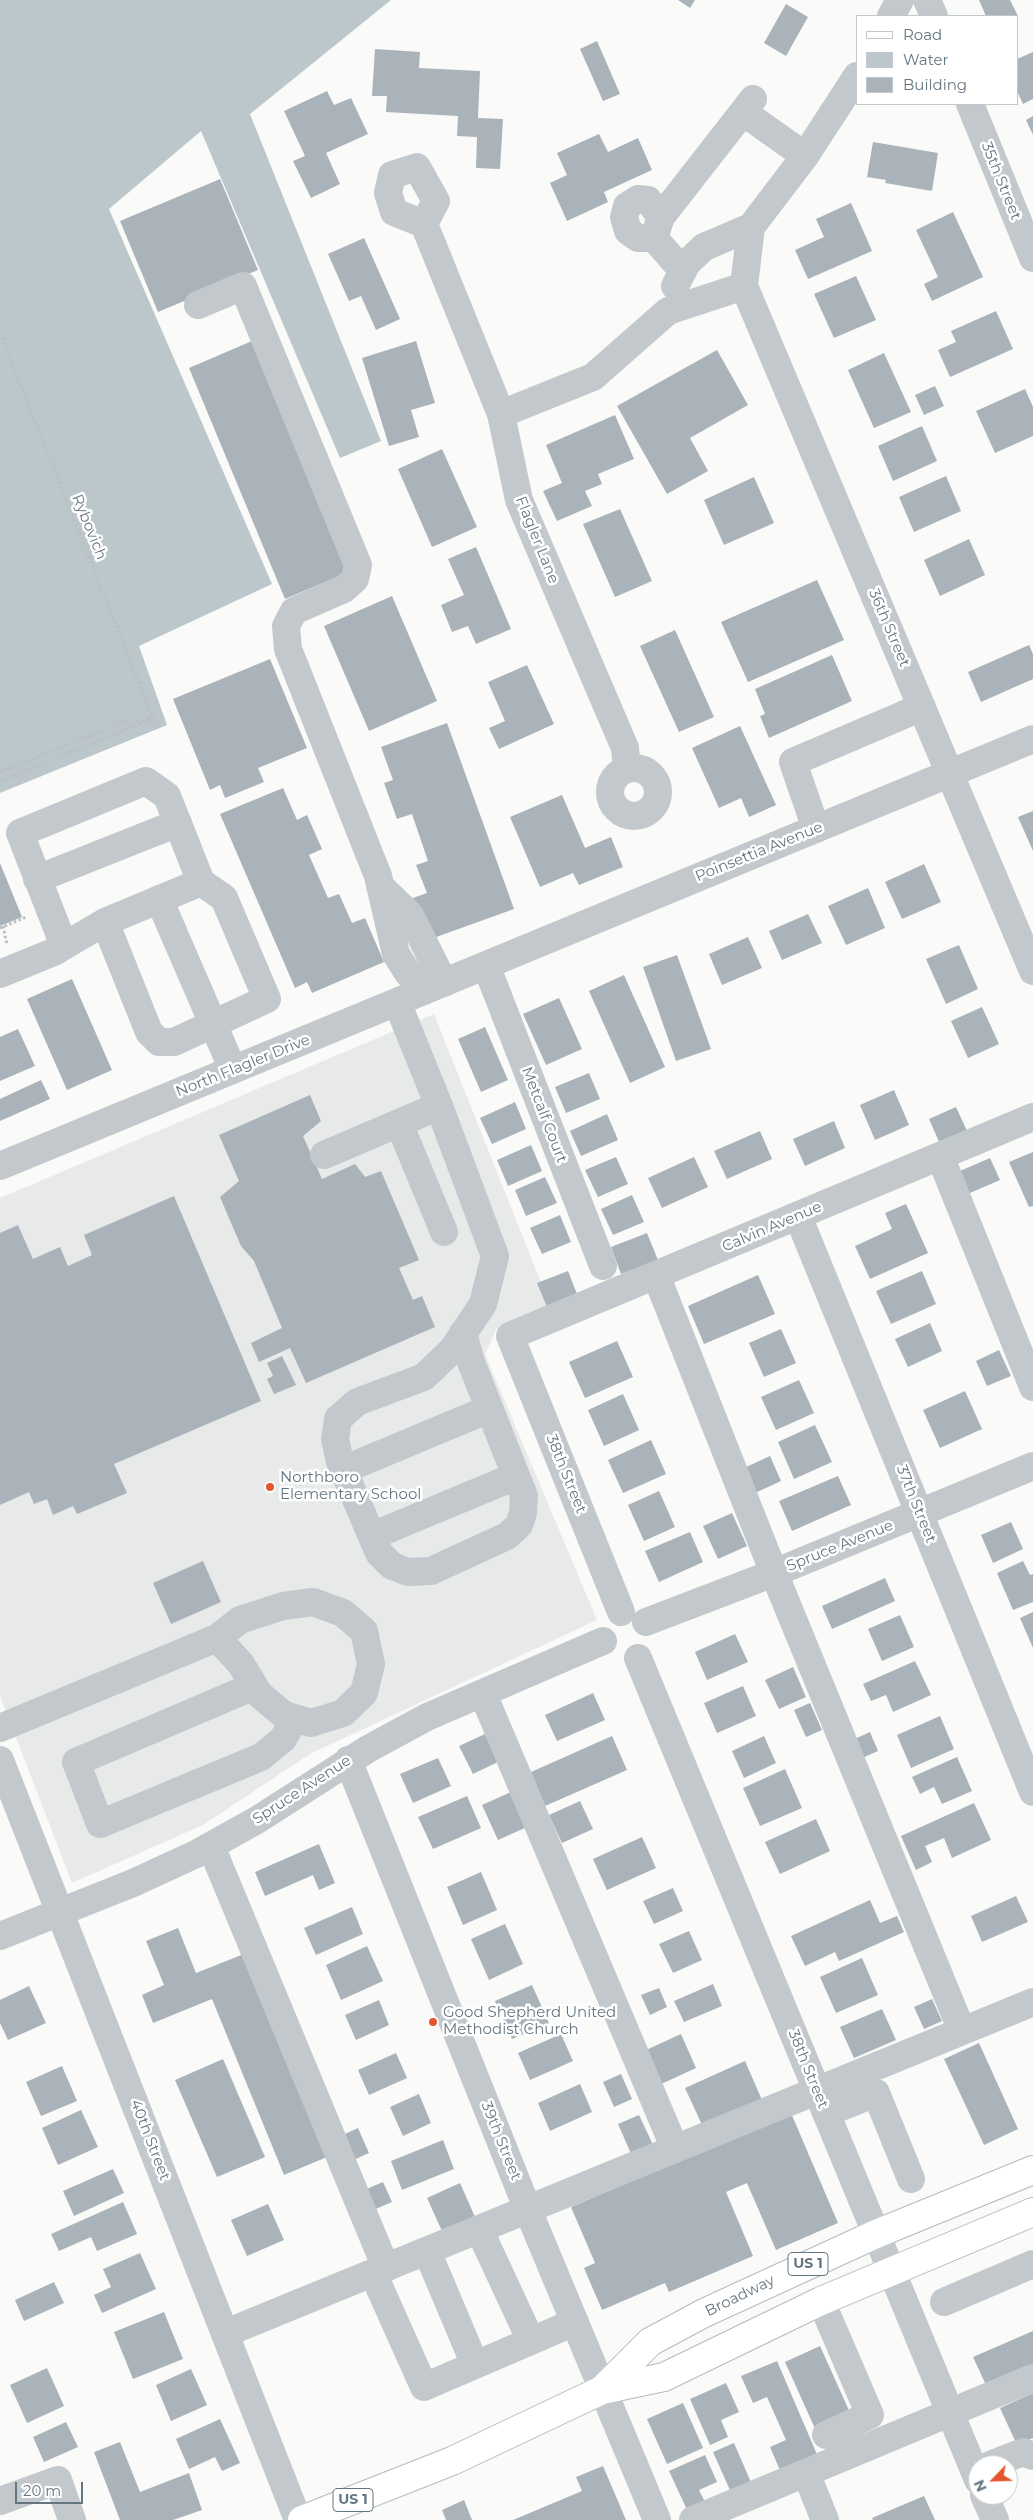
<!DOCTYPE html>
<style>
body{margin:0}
#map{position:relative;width:1033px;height:2520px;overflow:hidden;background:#fafaf8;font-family:Montserrat,sans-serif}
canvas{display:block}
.legend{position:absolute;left:856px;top:15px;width:162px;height:90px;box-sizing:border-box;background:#fff;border:1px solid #c1c8cd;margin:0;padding:6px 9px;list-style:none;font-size:15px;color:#657683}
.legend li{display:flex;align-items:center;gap:10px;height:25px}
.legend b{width:25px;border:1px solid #c1c8cd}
.north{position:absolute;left:968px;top:2455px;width:50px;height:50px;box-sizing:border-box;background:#fff;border:1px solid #c1c8cd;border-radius:50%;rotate:246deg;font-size:14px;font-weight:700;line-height:20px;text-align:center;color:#657683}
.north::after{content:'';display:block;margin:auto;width:18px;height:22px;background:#e4572e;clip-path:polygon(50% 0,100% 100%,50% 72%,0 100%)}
.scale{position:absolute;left:15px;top:2482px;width:68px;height:22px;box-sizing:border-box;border:2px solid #657683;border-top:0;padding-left:6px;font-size:15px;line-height:18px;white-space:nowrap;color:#657683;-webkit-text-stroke:4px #fff;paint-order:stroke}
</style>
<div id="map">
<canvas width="1033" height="2520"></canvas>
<ul class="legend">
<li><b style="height:6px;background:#fff"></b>Road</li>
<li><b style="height:14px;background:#bbc7cb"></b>Water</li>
<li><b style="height:14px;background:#aab3b9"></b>Building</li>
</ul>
<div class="north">N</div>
<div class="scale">20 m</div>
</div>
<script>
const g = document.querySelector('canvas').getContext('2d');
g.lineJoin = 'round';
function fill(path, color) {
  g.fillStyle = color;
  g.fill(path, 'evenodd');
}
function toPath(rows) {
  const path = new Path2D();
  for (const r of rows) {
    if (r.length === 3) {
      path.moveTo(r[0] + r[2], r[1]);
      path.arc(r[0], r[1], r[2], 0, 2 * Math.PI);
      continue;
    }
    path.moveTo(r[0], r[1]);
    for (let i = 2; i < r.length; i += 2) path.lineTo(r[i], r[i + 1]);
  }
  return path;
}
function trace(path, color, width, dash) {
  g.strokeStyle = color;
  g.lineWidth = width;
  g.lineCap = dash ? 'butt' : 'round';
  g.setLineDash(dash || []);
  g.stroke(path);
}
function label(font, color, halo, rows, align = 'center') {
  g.font = font + ' Montserrat,sans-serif';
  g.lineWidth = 5;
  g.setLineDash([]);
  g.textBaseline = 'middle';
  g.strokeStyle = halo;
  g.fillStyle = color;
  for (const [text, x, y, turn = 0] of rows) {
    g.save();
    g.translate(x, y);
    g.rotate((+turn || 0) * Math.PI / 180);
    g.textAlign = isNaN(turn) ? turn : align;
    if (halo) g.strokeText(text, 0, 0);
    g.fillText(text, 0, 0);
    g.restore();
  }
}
fill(toPath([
 [434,1014,550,1305,497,1328,485,1354,597,1620,310,1754,203,1825,72,1883,0,1696,0,1198]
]), '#e8e9e9');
fill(toPath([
 [0,0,391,0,250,114,381,441,340,458,201,131,109,209,272,584,139,646,167,725,0,793]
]), '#bbc7cb');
fill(toPath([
 [678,0,695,0,690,8],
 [979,0,1010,0,1018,16,986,16],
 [786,4,808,17,786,56,764,43],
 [597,41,620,94,603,101,580,49],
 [375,49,420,52,419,68,480,71,478,118,503,119,500,169,476,168,477,137,457,136,458,116,386,112,387,96,372,96],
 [1033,52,1033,99,1023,104,1017,91,1017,59],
 [327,91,334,105,351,98,368,134,326,153,340,184,311,198,293,161,305,156,284,111],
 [1033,116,1033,135,1026,120],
 [599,134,608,152,638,138,652,170,604,192,608,202,567,221,550,183,567,175,557,153],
 [873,142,938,153,932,191,885,183,886,180,867,177],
 [220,179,258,270,158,312,120,221],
 [851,203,872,251,808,279,795,250,824,237,816,219],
 [953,212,983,277,932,301,924,284,938,277,916,230],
 [364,238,400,319,376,330,361,296,349,301,328,254],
 [856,276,876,320,834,338,814,294],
 [996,311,1013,349,950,377,938,350,956,342,951,331],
 [252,341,349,572,285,599,189,368],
 [416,341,435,403,411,410,419,437,389,446,362,358],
 [717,350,748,405,690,438,708,471,667,494,617,406],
 [884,353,911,412,874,428,848,370],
 [935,386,944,406,924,415,915,395],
 [1025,389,1033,407,1033,436,995,453,976,411],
 [615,415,634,459,598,474,602,484,585,491,592,506,557,521,543,491,562,483,546,445],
 [922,426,937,461,893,481,878,446],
 [442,449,477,527,432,547,398,469],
 [946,476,961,511,914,532,899,497],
 [754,477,774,523,724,545,704,500],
 [620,509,652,581,615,597,583,524],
 [969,539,985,575,940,596,924,560],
 [476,547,511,629,476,644,468,626,452,632,441,605,464,595,448,559],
 [817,580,844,640,748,682,721,622],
 [392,596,437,701,369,731,324,626],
 [675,630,714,717,679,732,640,646],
 [1029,645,1033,654,1033,679,981,702,968,672],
 [832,655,852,701,769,738,760,716,765,714,755,689],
 [270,659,307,748,258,768,264,782,225,798,220,785,210,790,173,699],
 [527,665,554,724,499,749,489,728,505,721,488,682],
 [447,723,514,909,428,940,413,898,427,893,416,865,428,861,412,814,397,819,384,783,393,780,381,747],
 [740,726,776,805,749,817,741,798,719,808,692,748],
 [283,788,297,820,307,815,322,849,309,855,328,898,339,894,352,923,365,918,384,962,312,993,307,982,295,988,220,814],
 [562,795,585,848,611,837,623,867,579,885,573,873,540,887,510,817],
 [1033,811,1033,851,1018,817],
 [0,863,22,917,0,926],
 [924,864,941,902,902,919,885,882],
 [868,888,885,928,846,945,828,906],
 [808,914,822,943,782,960,769,931],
 [748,937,762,968,722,985,709,954],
 [959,945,978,989,946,1004,926,959],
 [677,955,711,1049,676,1061,643,967],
 [624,975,665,1067,630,1083,589,991],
 [72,979,112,1070,67,1090,27,999],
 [559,998,582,1049,546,1065,523,1014],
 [982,1007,999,1044,968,1058,951,1021],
 [485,1027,508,1080,481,1092,458,1039],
 [18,1029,35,1066,0,1081,0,1037],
 [589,1073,600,1099,566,1113,555,1087],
 [41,1080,50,1099,0,1121,0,1099],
 [894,1090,909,1125,875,1140,860,1105],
 [310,1095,321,1121,303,1136,322,1179,355,1164,365,1177,381,1171,419,1260,399,1268,413,1300,422,1296,435,1327,306,1383,290,1348,259,1362,251,1343,282,1328,254,1261,241,1246,220,1197,239,1181,219,1135],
 [515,1102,526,1129,492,1144,480,1118],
 [956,1107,968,1133,940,1144,929,1119],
 [607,1114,618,1140,581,1156,570,1131],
 [834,1121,845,1148,805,1166,793,1139],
 [760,1131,772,1159,727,1179,714,1151],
 [531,1145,542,1171,508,1186,497,1160],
 [1033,1152,1033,1206,1029,1207,1009,1162],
 [616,1157,628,1184,598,1197,585,1170],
 [694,1157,708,1187,662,1208,648,1178],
 [990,1158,1000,1180,963,1196,953,1174],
 [545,1177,557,1203,526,1216,515,1190],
 [632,1195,644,1222,613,1235,601,1209],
 [174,1196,261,1401,114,1464,127,1493,77,1514,73,1506,53,1515,47,1499,34,1504,29,1492,0,1505,0,1233,18,1225,33,1259,60,1247,68,1266,92,1255,84,1235],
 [906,1204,928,1253,870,1279,855,1246,892,1229,885,1213],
 [560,1215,571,1242,542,1254,530,1228],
 [647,1233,658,1260,621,1274,611,1247],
 [568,1271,577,1294,547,1307,537,1283],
 [922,1271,936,1304,891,1324,876,1291],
 [758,1275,775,1314,704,1344,688,1306],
 [930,1323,942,1351,908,1367,895,1339],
 [781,1329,796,1363,764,1377,749,1343],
 [617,1341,633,1377,585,1398,569,1362],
 [999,1350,1011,1376,987,1386,976,1361],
 [282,1356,296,1385,274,1394,267,1379,273,1376,267,1363],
 [799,1380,814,1413,776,1430,761,1397],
 [965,1391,982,1429,940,1448,923,1410],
 [623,1394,639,1430,604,1446,588,1410],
 [815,1425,832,1462,794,1479,778,1442],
 [651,1440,666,1474,623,1493,608,1460],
 [770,1456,781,1481,755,1493,744,1468],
 [838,1476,851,1505,792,1531,779,1501],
 [659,1491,675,1527,644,1541,628,1505],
 [732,1513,747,1546,718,1559,703,1526],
 [1011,1522,1023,1549,993,1563,981,1535],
 [690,1532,703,1562,659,1582,645,1551],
 [203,1561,221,1602,171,1624,153,1583],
 [1023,1561,1030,1575,1033,1574,1033,1602,1013,1610,997,1573],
 [885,1578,895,1601,832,1629,822,1606],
 [1033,1612,1033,1648,1020,1618],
 [900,1615,914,1647,882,1661,868,1629],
 [735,1634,748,1662,707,1680,695,1652],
 [915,1661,931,1695,893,1712,886,1695,871,1701,863,1684],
 [793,1667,806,1697,779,1709,765,1680],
 [743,1686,756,1716,717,1733,704,1703],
 [593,1693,605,1720,557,1741,545,1715],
 [810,1703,822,1730,806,1737,794,1710],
 [940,1716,954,1749,911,1768,897,1735],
 [870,1732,878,1751,858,1760,850,1741],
 [485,1734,498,1762,473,1774,459,1746],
 [612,1736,627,1770,545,1806,531,1772],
 [764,1736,776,1763,744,1778,732,1751],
 [957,1757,972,1791,942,1804,934,1787,920,1794,912,1777],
 [438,1758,451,1786,413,1803,400,1774],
 [785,1769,802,1808,760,1826,743,1788],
 [511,1792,527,1827,498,1840,482,1805],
 [467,1796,481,1828,433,1849,418,1817],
 [580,1801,593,1829,562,1843,549,1815],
 [974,1803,991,1840,952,1858,944,1838,925,1846,932,1862,916,1870,901,1836],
 [816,1819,830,1851,780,1874,765,1842],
 [642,1837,656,1868,607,1890,593,1859],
 [319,1844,335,1883,319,1890,313,1875,265,1896,255,1872],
 [481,1872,497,1910,463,1925,447,1887],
 [673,1888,683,1911,654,1924,643,1901],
 [1016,1896,1028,1922,982,1942,971,1916],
 [870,1900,880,1923,897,1916,904,1932,839,1961,835,1952,805,1966,791,1936],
 [352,1907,363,1934,316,1955,304,1928],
 [505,1924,523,1964,489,1980,471,1939],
 [178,1928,196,1973,244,1954,327,2157,284,2175,212,1999,153,2023,142,1995,164,1985,146,1941],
 [689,1931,702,1960,673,1973,659,1944],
 [367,1946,383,1981,341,2000,326,1965],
 [862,1958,878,1995,836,2013,820,1977],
 [713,1984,722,2006,684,2022,674,2001],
 [532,1985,549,2023,512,2039,495,2001],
 [29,1986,46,2023,8,2040,0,2023,0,2000],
 [659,1988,667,2007,650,2015,641,1995],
 [932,1999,942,2021,924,2029,914,2007],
 [379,2000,389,2025,356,2040,345,2015],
 [882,2009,896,2040,854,2058,840,2027],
 [561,2034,573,2061,530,2080,518,2053],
 [681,2034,696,2068,659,2085,644,2051],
 [979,2043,1018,2129,984,2145,944,2059],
 [396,2053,407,2078,369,2095,358,2070],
 [223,2059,265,2157,217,2177,175,2080],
 [745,2061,762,2100,703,2127,685,2088],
 [62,2066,77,2101,41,2116,26,2082],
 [621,2074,632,2099,614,2107,603,2082],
 [580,2084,592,2112,550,2131,538,2103],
 [419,2094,431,2123,403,2136,390,2107],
 [81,2110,98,2147,58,2165,42,2128],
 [791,2113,838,2223,776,2250,747,2183,726,2192,753,2256,669,2292,665,2283,602,2310,584,2268,595,2263,571,2207],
 [639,2115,654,2147,632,2156,618,2124],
 [358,2128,369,2153,349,2162,338,2137],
 [443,2140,454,2169,402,2190,391,2161],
 [113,2169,124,2193,74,2216,63,2191],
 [383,2182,392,2202,371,2211,362,2191],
 [460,2183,475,2217,442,2231,427,2198],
 [123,2202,137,2234,97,2251,91,2237,59,2251,51,2234],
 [268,2204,284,2240,247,2256,231,2220],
 [140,2253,156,2289,102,2313,94,2295,111,2287,103,2269],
 [54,2282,64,2303,24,2321,15,2300],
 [164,2312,183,2359,133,2379,114,2332],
 [1033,2331,1033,2364,986,2385,973,2357],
 [820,2346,852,2417,817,2433,785,2362],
 [777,2361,819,2459,782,2475,770,2447,786,2440,767,2397,753,2403,741,2376],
 [47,2368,64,2406,27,2423,10,2385],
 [191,2369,207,2405,171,2421,156,2385],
 [726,2383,739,2412,721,2420,728,2437,710,2445,690,2399],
 [1033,2393,1033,2438,1017,2445,1000,2408],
 [683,2403,703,2448,667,2464,647,2419],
 [220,2419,240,2463,222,2471,215,2457,189,2469,176,2439],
 [66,2422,78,2447,44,2462,33,2437],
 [120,2442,140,2492,189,2473,202,2510,173,2520,120,2520,94,2452],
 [734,2443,753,2487,733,2497,713,2452],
 [705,2455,717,2482,699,2490,707,2506,689,2514,669,2471],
 [603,2466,626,2520,513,2520,582,2491,576,2477],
 [924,2496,935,2520,873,2520,872,2518],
 [464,2500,472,2520,446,2520,442,2510]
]), '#aab3b9');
const major = toPath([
 [602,2390,650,2342,704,2313,876,2234,1033,2170],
 [302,2520,452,2461,602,2390,664,2377,821,2301,1033,2212]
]);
trace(major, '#b5babe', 30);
trace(toPath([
 [0,333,157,729],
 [0,772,126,721,128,725,152,716],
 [0,781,153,719],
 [3,926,7,945],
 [0,928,26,917]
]), '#bbbfc2', 3, [2.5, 2.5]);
trace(toPath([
 [927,0,934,16],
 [891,16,900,0],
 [857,76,805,156,751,227,744,286,1033,971],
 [970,104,1033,258],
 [743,112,805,156],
 [424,224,394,212,388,193,392,175,417,167,436,201,424,224,501,414,519,500,625,748,627,768],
 [654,238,638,238,628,231,624,217,627,206,638,199,648,200,661,217],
 [683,271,654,238,661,217,753,99],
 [675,286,687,263,704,247,751,227],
 [198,305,243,286,358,565,355,579,344,589,294,611,286,626,288,649,378,876,396,954,408,973,424,991],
 [501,414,593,377,668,311,744,286],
 [634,792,24],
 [816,829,793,762,922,707],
 [37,879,178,823],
 [380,886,410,915,444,983],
 [159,899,233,1070],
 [105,922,149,1032,159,1042,174,1042,267,999,224,898,201,882],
 [486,965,603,1266],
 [0,974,56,951,64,946,105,922,201,882,167,796,146,781,20,833,64,946],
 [439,1106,495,1256,483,1304,453,1349,424,1377,357,1402,338,1419,335,1439,340,1462,379,1553,392,1566,408,1572,431,1571,507,1536,519,1525,523,1513,524,1496,471,1362,463,1333],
 [399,1123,444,1232],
 [324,1155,439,1106,397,1002],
 [940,1156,1033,1387],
 [0,1166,1033,739],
 [798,1216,1033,1792],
 [656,1275,774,1573,962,2031],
 [343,1470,489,1409],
 [372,1536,516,1476],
 [621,1612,510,1336,1033,1117],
 [646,1622,774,1573,1033,1466],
 [638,1658,978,2480],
 [254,1686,76,1762,100,1824,261,1757,283,1739,295,1718],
 [483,1694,675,2149],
 [0,1728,217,1638,240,1620,283,1606,313,1602,343,1613,364,1631,371,1664,364,1693,343,1713,311,1723,284,1715,259,1694,241,1664,217,1638],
 [0,1760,298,2520],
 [348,1760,528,2210,657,2520],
 [211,1846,386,2268],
 [0,1936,133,1883,196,1854,257,1820,368,1749,427,1717,603,1641],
 [826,2113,876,2093,911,2179],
 [479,2229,531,2341],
 [427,2251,475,2365],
 [373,2273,424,2387,575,2322],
 [821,2301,870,2415,826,2435],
 [944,2302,1033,2264],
 [226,2333,1033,2002],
 [990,2465,1023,2452,1033,2456],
 [806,2473,825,2520],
 [984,2495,995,2520],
 [0,2501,58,2480,72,2520],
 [693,2520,1033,2378]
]), '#c3c8cc', 28);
trace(major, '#fff', 28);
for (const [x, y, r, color] of [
 [270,1487,5,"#e4572e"],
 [433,2022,5,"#e4572e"]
]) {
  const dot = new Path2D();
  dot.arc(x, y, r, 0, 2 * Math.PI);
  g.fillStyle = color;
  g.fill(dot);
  trace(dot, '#fff', 2);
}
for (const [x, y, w] of [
 [808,2264,40],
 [353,2500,40]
]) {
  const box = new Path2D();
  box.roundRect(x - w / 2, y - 11.5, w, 23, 4);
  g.fillStyle = '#fff';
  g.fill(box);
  trace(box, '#657683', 1);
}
label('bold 14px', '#657683', null, [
 ["US 1",808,2264],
 ["US 1",353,2500]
]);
label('15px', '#657683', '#fff', [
 ["35th Street",1001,181,68],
 ["Rybovich",89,527,68],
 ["Flagler Lane",537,540,68],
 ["36th Street",889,628,67],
 ["Poinsettia Avenue",759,852,-22],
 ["North Flagler Drive",243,1066,-22],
 ["Metcalf Court",544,1115,69],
 ["Calvin Avenue",772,1227,-23],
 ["38th Street",566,1474,68],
 ["37th Street",916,1504,68],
 ["Spruce Avenue",840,1546,-22],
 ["Spruce Avenue",302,1790,-33],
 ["38th Street",808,2069,68],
 ["40th Street",150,2140,69],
 ["39th Street",501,2141,68],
 ["Broadway",740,2296,-26]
]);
label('15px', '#657683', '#fff', [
 ["Northboro",280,1478],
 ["Elementary School",280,1495],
 ["Good Shepherd United",443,2013],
 ["Methodist Church",443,2030]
], 'left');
</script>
